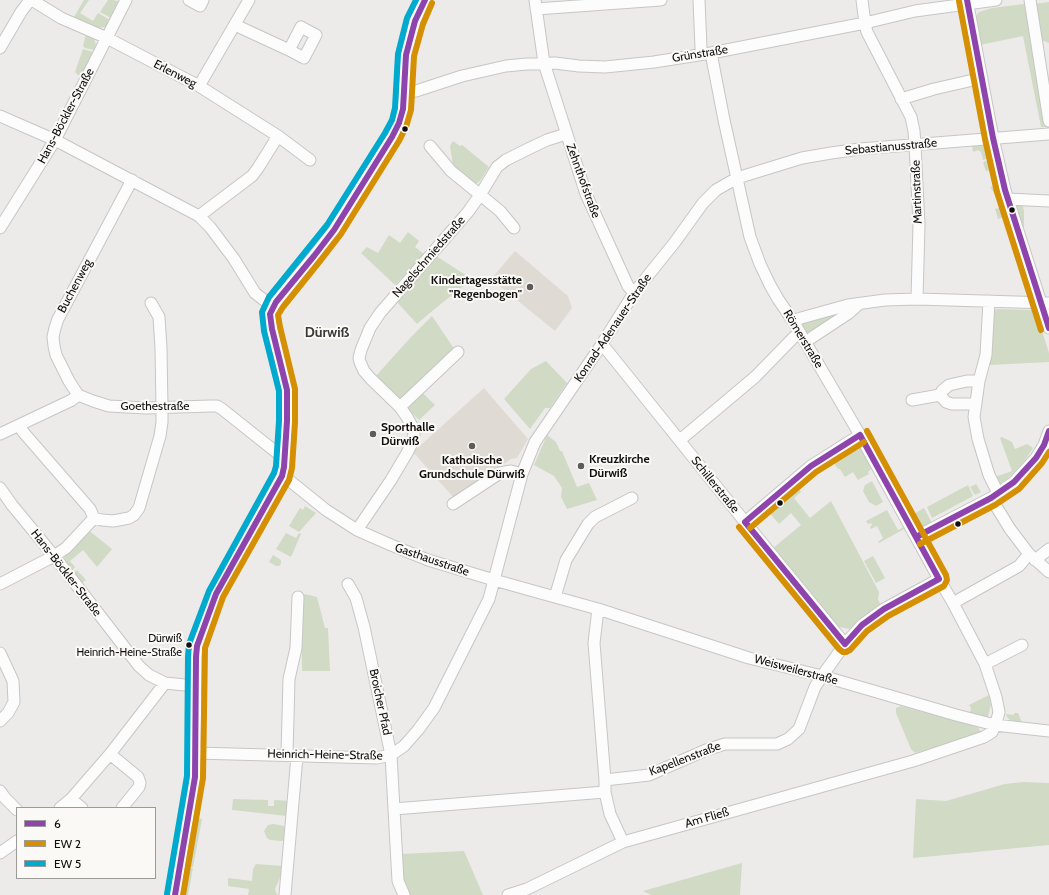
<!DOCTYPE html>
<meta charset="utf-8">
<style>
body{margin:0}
#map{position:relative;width:1049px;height:895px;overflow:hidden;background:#edebe9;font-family:Cabin,sans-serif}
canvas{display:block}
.legend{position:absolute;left:16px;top:807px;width:140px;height:72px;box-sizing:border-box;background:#fbf9f6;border:1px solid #9d9b99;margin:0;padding:5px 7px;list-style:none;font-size:12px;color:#100f0e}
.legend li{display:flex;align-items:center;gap:8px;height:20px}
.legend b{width:20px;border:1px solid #9d9b99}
</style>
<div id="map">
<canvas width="1049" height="895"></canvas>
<ul class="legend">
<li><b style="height:5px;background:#8e44ad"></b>6</li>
<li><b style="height:5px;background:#d48f02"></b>EW 2</li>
<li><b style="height:5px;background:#00a9ce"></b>EW 5</li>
</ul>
</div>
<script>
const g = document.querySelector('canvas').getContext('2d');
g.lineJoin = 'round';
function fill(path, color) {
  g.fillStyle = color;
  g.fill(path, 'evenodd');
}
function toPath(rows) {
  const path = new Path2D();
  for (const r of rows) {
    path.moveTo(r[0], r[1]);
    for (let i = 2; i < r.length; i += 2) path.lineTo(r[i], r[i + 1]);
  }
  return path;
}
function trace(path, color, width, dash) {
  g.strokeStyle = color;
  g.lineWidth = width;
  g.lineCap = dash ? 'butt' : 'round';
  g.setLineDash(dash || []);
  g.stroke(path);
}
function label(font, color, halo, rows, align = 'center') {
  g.font = font + ' Cabin,sans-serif';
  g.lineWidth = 4;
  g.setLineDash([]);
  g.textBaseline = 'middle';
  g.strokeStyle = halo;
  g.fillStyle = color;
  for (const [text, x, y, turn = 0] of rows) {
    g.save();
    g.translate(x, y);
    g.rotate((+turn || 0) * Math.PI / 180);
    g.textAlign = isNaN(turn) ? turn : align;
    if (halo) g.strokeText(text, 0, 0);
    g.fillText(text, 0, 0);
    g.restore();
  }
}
fill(toPath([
 [515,251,568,296,572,308,555,331,491,279],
 [484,388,528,439,517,458,511,459,454,498,413,452]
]), '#dfdad4');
fill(toPath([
 [84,0,89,0,80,13,93,21,98,13,110,20,106,27,99,28,93,26,74,17],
 [108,0,114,0,119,2,111,18,100,12],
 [1049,2,1049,43,1044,41,1039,43,1033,4],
 [1024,4,1029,9,1048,127,1041,127,1023,36,980,45,975,19,977,15,979,12,992,8],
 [86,34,94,39,96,45,94,50,85,48,83,46],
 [83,49,93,52,81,77,78,75,75,72],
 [453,141,460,146,462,145,489,167,480,181,477,183,474,183,463,175,453,165,450,146],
 [985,144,989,148,991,158,983,160,981,152,978,150,973,152,972,146,972,145],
 [992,160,994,169,986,171,983,163,985,161],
 [998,185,1000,194,996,196,990,187],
 [1014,202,1024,203,1023,209,1024,210,1024,229,1023,229,1018,213,1019,212,1017,207,1016,207],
 [1004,207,1007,216,998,219,995,209],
 [408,232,419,241,415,247,424,254,395,285,361,253,367,247,378,253,389,235,400,243],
 [436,256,472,279,431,312,417,324,396,301],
 [848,309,809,334,805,333,801,327,803,322],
 [996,309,1032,310,1037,315,1049,353,1049,362,989,365,992,345,993,313],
 [432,316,455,350,399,401,375,377,411,337],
 [546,361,567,383,550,408,545,408,530,429,504,399,531,369],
 [422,392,435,405,419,420,406,407],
 [547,435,556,442,560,451,562,451,577,487,589,483,597,500,567,509,561,497,562,488,554,476,534,465],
 [1002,437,1012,442,1015,449,1027,444,1033,448,1025,460,1016,470,1007,479,1001,483,999,483,995,477,1012,471,1000,438],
 [852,446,861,448,872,468,868,472,869,474,858,480,853,472,845,477,840,469,838,469,832,460],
 [872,481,883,502,876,506,869,502,863,491,865,485],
 [976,484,981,492,975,495,970,487],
 [968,485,973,496,932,518,927,507],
 [796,486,801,492,794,498,810,518,831,501,879,592,878,599,881,606,868,614,850,629,833,626,772,549,801,525,791,513,779,524,767,510],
 [305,506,316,513,299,532,289,526,300,508,303,510],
 [924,508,932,523,925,526,920,526,916,524,912,515],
 [887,510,898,530,904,527,904,529,879,543,878,542,883,538,877,526,871,529,870,527,872,525,871,523,868,524,866,521],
 [87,529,112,549,97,567,83,550,70,561,75,567,71,571,64,561,64,558],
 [286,533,296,538,299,533,301,534,291,557,276,549],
 [273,555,281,560,281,564,279,566,276,566,269,562],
 [873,556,885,578,876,583,864,561],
 [77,570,86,580,81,584,72,574],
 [305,594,317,597,325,628,328,628,330,671,302,671,301,600],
 [989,695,991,704,988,717,970,713,971,708,969,705],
 [901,706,978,727,981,732,979,735,915,753,911,749,896,713,896,708],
 [1014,713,1018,713,1022,723,1010,720,1007,717,1006,714,1014,715],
 [1023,782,1049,783,1049,845,913,858,916,799,946,801,1005,784],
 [233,799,268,800,268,806,274,806,274,800,289,801,287,816,232,810],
 [198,818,202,819,193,867,189,867],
 [273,824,284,826,286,830,286,840,281,841,270,840,267,838,264,831,268,825],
 [464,851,483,895,410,895,403,878,401,854],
 [742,863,740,895,651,895,643,891],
 [256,864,283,866,283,871,275,889,276,893,278,895,248,895,249,889,228,886,228,878,252,881,253,869],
 [189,868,193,868,188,895,183,895]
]), '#d0dac5');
const minor = toPath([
 [32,0,61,18,107,38,199,86,278,136,310,160],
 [189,0,200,6,203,0],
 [535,0,544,63,586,194,628,286,634,293],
 [699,0,701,48,702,54],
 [862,0,865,23,867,32,911,117,914,131,915,145,919,224,917,299],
 [967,0,993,138,1005,190,1049,328],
 [1030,0,1049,121],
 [536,9,661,0],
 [235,25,289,50],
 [301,27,316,35,304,58,289,50,301,27],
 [0,48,21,12,30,0],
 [199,86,249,0],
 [404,92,416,91,462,76,506,66,527,64,555,63,579,66,605,67,654,62,711,53,865,23,915,11,996,0],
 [901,99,934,89,982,78],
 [0,116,55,140,199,216,210,227,234,259,255,293,273,307],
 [430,146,451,171,500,211,514,228],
 [1008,199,1049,201],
 [199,216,252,176,258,168,278,136],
 [0,228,55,140,126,0],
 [989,301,986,355,979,381,974,417,978,439,989,475,998,493],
 [793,321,801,318,848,305,885,300,917,299,1049,303],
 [805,342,849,313,859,304],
 [602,344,745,522,845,644],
 [78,395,69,381,56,355,54,346,53,337,55,328,58,319,132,180],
 [912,400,940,395],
 [976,404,952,404,946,402,940,395,942,391,949,385,967,381,979,381],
 [400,407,458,352],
 [0,434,72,400,78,395,93,401,109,406,146,408,211,406,217,406,222,409,276,452,285,456],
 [680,440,755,377,794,337,800,333],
 [282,476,290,481,326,510,357,530,391,545,428,560,494,580,598,609,749,658,822,676,956,715,995,725,1049,731],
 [0,488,12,505,54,556,139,666,149,675,165,683,195,686],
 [991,498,1010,529,1029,554,1049,572],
 [453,504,500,473,511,471,522,474],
 [94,518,102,520,113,521,129,518,134,515,139,508,160,436,162,422,162,408,161,348,159,317,151,303],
 [745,522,811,466,860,435],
 [357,530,391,480,407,453,411,445,414,435,412,426,407,417,400,407,371,379,364,371,360,362,359,358,361,350,370,328,380,313,468,212,480,195,497,167,506,160,528,149,547,140,566,134],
 [916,537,991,498,1014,482,1036,458,1044,445,1049,431],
 [1035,560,1049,549],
 [0,584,54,556,66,548,94,518,90,509,24,433,19,426],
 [348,584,356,598,364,627,391,755,398,881,404,895],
 [555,597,566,560,588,524,595,517,632,498],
 [953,603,1019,566,1029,554],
 [598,609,594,643,605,780,605,792,610,814,623,842],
 [0,653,13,681,14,702,8,713,0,721],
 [985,664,1022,645],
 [196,753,377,758,391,755,404,746,418,730,434,708,489,599,522,474,535,442,602,344,634,293,675,242,703,203,716,190,737,178,802,158,831,153,860,149,1049,134],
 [110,754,138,777,140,783,139,787,122,808],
 [287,755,289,679,296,648,298,597],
 [605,780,649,775,706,750,725,744,777,744,788,739,799,729,815,687,822,676,845,644,862,625,884,609,939,579],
 [0,791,5,798,17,810],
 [71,799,82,808],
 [60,808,71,799,110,754,165,683],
 [394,809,605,792],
 [0,853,17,841],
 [175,895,185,833,193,792,195,777,196,657,197,646,216,594,277,485,282,476,284,467,287,421,287,390,281,363,272,329,270,314,273,307,276,302,314,256,334,230,392,137,399,123,403,109,404,96,406,55,415,21,425,0],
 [285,895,297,756],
 [508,895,527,889,623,842,913,761,984,737,992,732,995,725,998,716,999,712,996,697,985,664,953,603,939,579,860,435,793,321,778,299,770,285,760,264,750,237,724,120,711,53]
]);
trace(minor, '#c7c6c5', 13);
trace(minor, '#fcfcfc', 11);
trace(toPath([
 [967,0,993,138,1005,190,1049,328],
 [860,435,939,579],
 [745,522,845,644],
 [745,522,811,466,860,435],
 [916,537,991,498,1014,482,1036,458,1044,445,1049,431],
 [845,644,862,625,884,609,939,579],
 [175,895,195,777,196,657,197,646,216,594,282,476,284,467,287,421,287,390,272,329,270,314,276,302,314,256,334,230,392,137,399,123,403,109,406,55,415,21,425,0]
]), '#8e44ad', 6);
trace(toPath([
 [959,1,985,139,997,192,1041,330],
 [739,527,839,649,843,652,846,652,850,650,867,631,888,616,944,586,947,580,946,575,867,431],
 [750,528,816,472,864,442],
 [920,544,995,505,1019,489,1042,463,1049,452],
 [183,895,203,778,205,648,223,597,289,480,292,468,295,422,295,389,280,327,278,315,283,307,320,261,341,234,399,141,406,127,411,110,414,56,423,24,432,3]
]), '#d48f02', 6);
trace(toPath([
 [167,894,187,776,188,657,189,644,209,591,274,473,276,466,279,421,279,391,264,331,262,312,269,297,327,225,385,133,392,120,395,108,398,54,407,18,416,0]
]), '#00a9ce', 6);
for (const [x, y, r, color] of [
 [405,129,3.5,"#100f0e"],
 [1012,210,3.5,"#100f0e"],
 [530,287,4,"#5d5c5b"],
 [373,434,4,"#5d5c5b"],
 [472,446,4,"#5d5c5b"],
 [581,466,4,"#5d5c5b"],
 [780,503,3.5,"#100f0e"],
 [958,524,3.5,"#100f0e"],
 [189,645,3.5,"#100f0e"]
]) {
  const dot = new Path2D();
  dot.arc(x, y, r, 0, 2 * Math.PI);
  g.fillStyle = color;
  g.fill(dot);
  trace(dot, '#fbf9f6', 1.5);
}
label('11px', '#100f0e', '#fbf9f6', [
 ["Dürwiß",182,639],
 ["Heinrich-Heine-Straße",182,653]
], 'right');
label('12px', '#100f0e', '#fbf9f6', [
 ["Grünstraße",700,54,-9],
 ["Erlenweg",175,74,27],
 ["Hans-Böckler-Straße",66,116,-62],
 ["Sebastianusstraße",891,147,-5],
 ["Zehnthofstraße",583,181,70],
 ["Martinstraße",917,192,-92],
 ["Nagelschmiedstraße",429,257,-49],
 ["Buchenweg",75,286,-62],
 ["Konrad-Adenauer-Straße",613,328,-56],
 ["Römerstraße",803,339,59],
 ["Goethestraße",155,406],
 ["Schillerstraße",715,485,51],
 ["Gasthausstraße",432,560,19],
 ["Hans-Böckler-Straße",66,573,52],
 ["Weisweilerstraße",796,670,15],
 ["Broicher Pfad",380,702,78],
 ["Heinrich-Heine-Straße",325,755,1],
 ["Kapellenstraße",685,759,-21],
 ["Am Fließ",707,818,-16]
]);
label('bold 12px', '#100f0e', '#fbf9f6', [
 ["Kindertagesstätte",522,280,"right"],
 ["\"Regenbogen\"",522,294,"right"],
 ["Sporthalle",381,427],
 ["Dürwiß",381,441],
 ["Kreuzkirche",589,459],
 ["Dürwiß",589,473],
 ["Katholische",472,460,"center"],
 ["Grundschule Dürwiß",472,474,"center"]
], 'left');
label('bold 14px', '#3c3a37', '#fbf9f6', [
 ["Dürwiß",327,333]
]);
</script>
